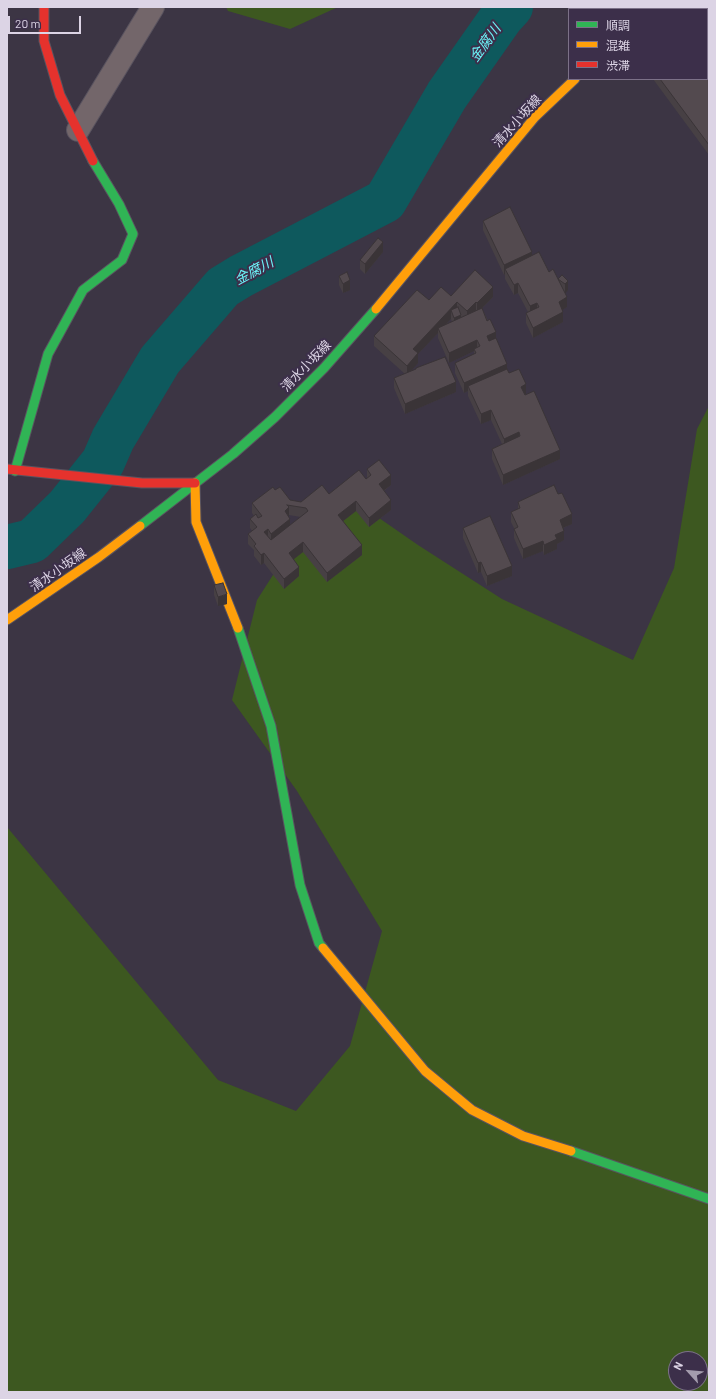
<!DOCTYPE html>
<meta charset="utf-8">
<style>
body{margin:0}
#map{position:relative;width:716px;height:1399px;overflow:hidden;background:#3c3544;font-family:Barlow,"Noto Sans JP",sans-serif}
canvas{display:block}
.frame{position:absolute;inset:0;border:8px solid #dcd4e5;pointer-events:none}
.legend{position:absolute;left:568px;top:8px;width:140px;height:72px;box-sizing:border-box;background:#3c2f4a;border:1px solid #7c7188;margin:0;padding:5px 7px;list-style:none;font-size:12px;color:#dcd4e5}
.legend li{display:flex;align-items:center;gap:8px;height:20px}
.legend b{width:20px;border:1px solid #7c7188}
.north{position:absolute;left:668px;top:1351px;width:40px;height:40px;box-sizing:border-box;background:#3c2f4a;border:1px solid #7c7188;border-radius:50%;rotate:297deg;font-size:11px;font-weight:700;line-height:16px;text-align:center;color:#dcd4e5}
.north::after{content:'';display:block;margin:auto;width:14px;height:18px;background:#a49cad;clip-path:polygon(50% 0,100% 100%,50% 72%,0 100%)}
.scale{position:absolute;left:8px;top:16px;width:73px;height:18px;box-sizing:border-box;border:2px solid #dcd4e5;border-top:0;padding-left:5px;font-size:12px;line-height:14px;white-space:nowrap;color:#dcd4e5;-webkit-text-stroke:3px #3c2f4a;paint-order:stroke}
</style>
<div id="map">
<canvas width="716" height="1399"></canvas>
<div class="frame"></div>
<ul class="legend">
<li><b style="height:5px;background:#30b455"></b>順調</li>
<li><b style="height:5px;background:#ff9f0a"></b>混雑</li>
<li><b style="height:5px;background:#e5322d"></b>渋滞</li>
</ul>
<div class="north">N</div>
<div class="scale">20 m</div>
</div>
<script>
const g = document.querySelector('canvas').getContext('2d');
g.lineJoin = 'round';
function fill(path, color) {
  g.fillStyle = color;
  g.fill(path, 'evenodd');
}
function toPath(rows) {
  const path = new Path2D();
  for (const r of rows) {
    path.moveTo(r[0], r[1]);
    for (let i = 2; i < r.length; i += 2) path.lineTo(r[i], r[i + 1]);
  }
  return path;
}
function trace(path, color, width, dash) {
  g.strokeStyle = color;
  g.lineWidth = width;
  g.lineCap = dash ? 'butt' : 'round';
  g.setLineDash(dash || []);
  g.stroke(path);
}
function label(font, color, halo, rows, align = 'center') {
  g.font = font + ' Barlow,"Noto Sans JP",sans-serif';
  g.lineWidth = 4;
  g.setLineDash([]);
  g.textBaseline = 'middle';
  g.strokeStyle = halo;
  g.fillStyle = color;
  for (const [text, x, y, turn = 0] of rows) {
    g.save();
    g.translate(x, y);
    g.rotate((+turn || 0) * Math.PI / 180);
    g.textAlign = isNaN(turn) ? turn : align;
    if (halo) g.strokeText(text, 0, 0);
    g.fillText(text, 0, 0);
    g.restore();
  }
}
fill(toPath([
 [226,7,338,7,290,29,228,11],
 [709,406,709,1392,7,1392,7,827,218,1080,296,1111,350,1046,382,931,297,791,232,700,257,600,315,509,356,502,418,545,502,599,633,660,674,568,697,429],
 [676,1359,700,1359,700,1383,676,1383]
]), '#3d5820');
trace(toPath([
 [7,547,32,541,67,507,103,462,113,439,160,360,223,287,241,276,385,201,447,95,501,18,511,7]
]), '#0e595d', 44);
const street = toPath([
 [78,130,153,7]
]);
const fast = toPath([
 [682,9,685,7],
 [15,471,48,354,83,290,122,260,133,234,119,204,93,161],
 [140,526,233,454,275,417,324,368,376,309],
 [238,628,271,726,300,885,319,943,323,948],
 [571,1151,709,1199]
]);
const slow = toPath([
 [376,309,535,117,575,79],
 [195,483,196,522,238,628],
 [7,620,99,557,140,526],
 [323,948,425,1071,472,1110,523,1136,571,1151]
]);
const jam = toPath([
 [44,7,44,41,60,95,93,161],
 [7,469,142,483,195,483]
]);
trace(street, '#59535f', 24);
trace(fast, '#59535f', 11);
trace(slow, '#59535f', 11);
trace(jam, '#59535f', 11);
trace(street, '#73666a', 22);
trace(fast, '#30b455', 9);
trace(slow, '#ff9f0a', 9);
trace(jam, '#e5322d', 9);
fill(toPath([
 [709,29,709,155,653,79,707,79],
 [483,221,532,256,549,272,558,279,562,275,568,290,565,294,567,307,562,310,563,322,533,338,526,323,526,313,528,312,518,293,514,295,505,279,505,274,504,275,483,230],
 [383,252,365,274,360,269,360,260],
 [339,276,350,290,343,293,339,285],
 [451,296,493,297,482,308,496,338,507,369,509,373,526,394,560,459,503,485,492,459,492,449,502,444,491,420,481,424,468,396,468,391,464,393,455,373,455,363,474,354,474,351,449,363,438,338,438,333,418,354,418,363,410,372,416,369,416,368,456,392,405,414,394,388,394,378,405,374,374,346,374,336,429,300],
 [451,319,452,322,446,324],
 [367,469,391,485,384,491,391,510,369,527,356,511,343,521,362,555,327,582,303,552,293,559,299,576,284,589,264,563,261,565,254,556,254,550,248,544,248,534,252,531,250,528,250,519,254,516,252,513,252,503,275,490,290,500,301,502,329,494,366,479,367,478],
 [289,515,301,517,290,525],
 [518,502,572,524,563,528,564,540,557,544,557,549,544,555,543,551,523,559,514,538,514,528,511,522,511,512,518,509],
 [463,528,512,576,487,586,481,572,478,573,463,538],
 [214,585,227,604,218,606,214,595]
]), '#474044');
fill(toPath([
 [383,242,383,252,365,274,365,264],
 [532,252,532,261,505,269,505,274,504,275,504,265],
 [350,280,350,290,343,293,343,284],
 [568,281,568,290,565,294,565,284],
 [518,283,518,293,514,295,514,285],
 [493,287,493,297,477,313,477,303],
 [567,297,567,307,559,312,559,302],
 [457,302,457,312,451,310,451,319,439,331,438,328,438,333,418,354,418,363,407,376,407,366,413,349],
 [476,302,476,311,467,321,467,311],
 [537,303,537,313,530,316,530,306],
 [563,312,563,322,533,338,533,328],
 [461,315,461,325,454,328,454,318],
 [496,332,496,342,487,346,487,336],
 [477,340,477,350,474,349,474,351,449,363,449,353],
 [507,364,507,373,468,386,468,391,464,393,464,383],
 [456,382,456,392,405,414,405,404],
 [526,384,526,394,521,396,521,387],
 [491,410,491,420,481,424,481,414],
 [519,432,519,442,504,449,504,439],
 [560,450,560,459,503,485,503,475],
 [391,475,391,485,379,494,379,484],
 [391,500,391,510,369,527,369,518],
 [356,501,356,511,338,525,338,515],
 [289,507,289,517,285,511],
 [572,514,572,524,560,529,560,520],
 [290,519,290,529,271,544,271,534],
 [268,529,268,539,264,532],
 [564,531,564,540,557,544,557,549,544,555,544,545,555,535],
 [543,541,543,551,523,559,523,549],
 [303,542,303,552,289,563,289,553],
 [362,545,362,555,327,582,327,573],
 [264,553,264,563,261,565,261,555],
 [481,562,481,572,478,573,478,563],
 [512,566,512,576,487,586,487,576],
 [299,567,299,576,284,589,284,579],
 [227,594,227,604,218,606,218,597]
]), '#3a3437');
const building = toPath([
 [709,29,709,145,660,79,707,79,707,30,709,29],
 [510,207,532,252,504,265,483,221,510,207],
 [378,238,383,242,365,264,360,260,378,238],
 [539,252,549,272,553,269,567,297,559,302,563,312,533,328,526,313,539,307,537,303,530,306,518,283,514,285,505,269,539,252],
 [475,270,493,287,477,303,476,302,467,311,457,302,413,349,418,353,407,366,374,336,417,290,429,300,441,287,451,296,475,270],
 [347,272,350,280,343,284,339,276,347,272],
 [562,275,568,281,565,284,558,279,562,275],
 [458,307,461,315,454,318,451,310,458,307],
 [482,308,487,321,490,319,496,332,487,336,489,341,496,338,507,364,464,383,455,363,476,353,474,349,480,346,477,340,449,353,438,328,482,308],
 [445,357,456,382,405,404,394,378,416,369,416,368,445,357],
 [507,369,509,373,519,369,526,384,521,387,525,395,534,391,560,450,503,475,492,449,520,436,519,432,504,439,491,410,481,414,468,386,507,369],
 [379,460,391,475,379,484,391,500,369,518,356,501,338,515,362,545,327,573,303,542,289,553,299,567,284,579,264,553,261,555,254,546,256,544,248,534,257,527,250,519,256,514,258,518,262,516,252,503,273,487,275,490,280,487,290,500,301,502,322,485,329,494,359,470,366,479,371,475,367,469,379,460],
 [287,505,306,508,308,511,271,540,264,532,268,529,271,534,290,519,285,511,289,507,287,505],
 [554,485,558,494,562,493,572,514,560,520,564,531,555,535,557,539,544,545,543,541,523,549,514,529,518,527,511,512,520,508,518,502,554,485],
 [490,516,512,566,487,576,481,562,478,563,463,528,490,516],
 [223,583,227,594,218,597,214,585,223,583]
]);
fill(building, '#534a4f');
trace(building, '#3a3437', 1);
label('13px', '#dcd4e5', '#3c2f4a', [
 ["清水小坂線",517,121,-48],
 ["清水小坂線",306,366,-46],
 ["清水小坂線",58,570,-35]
]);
label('italic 14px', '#6bf5f9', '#3c2f4a', [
 ["金腐川",485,43,-54],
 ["金腐川",254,271,-28]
]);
</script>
